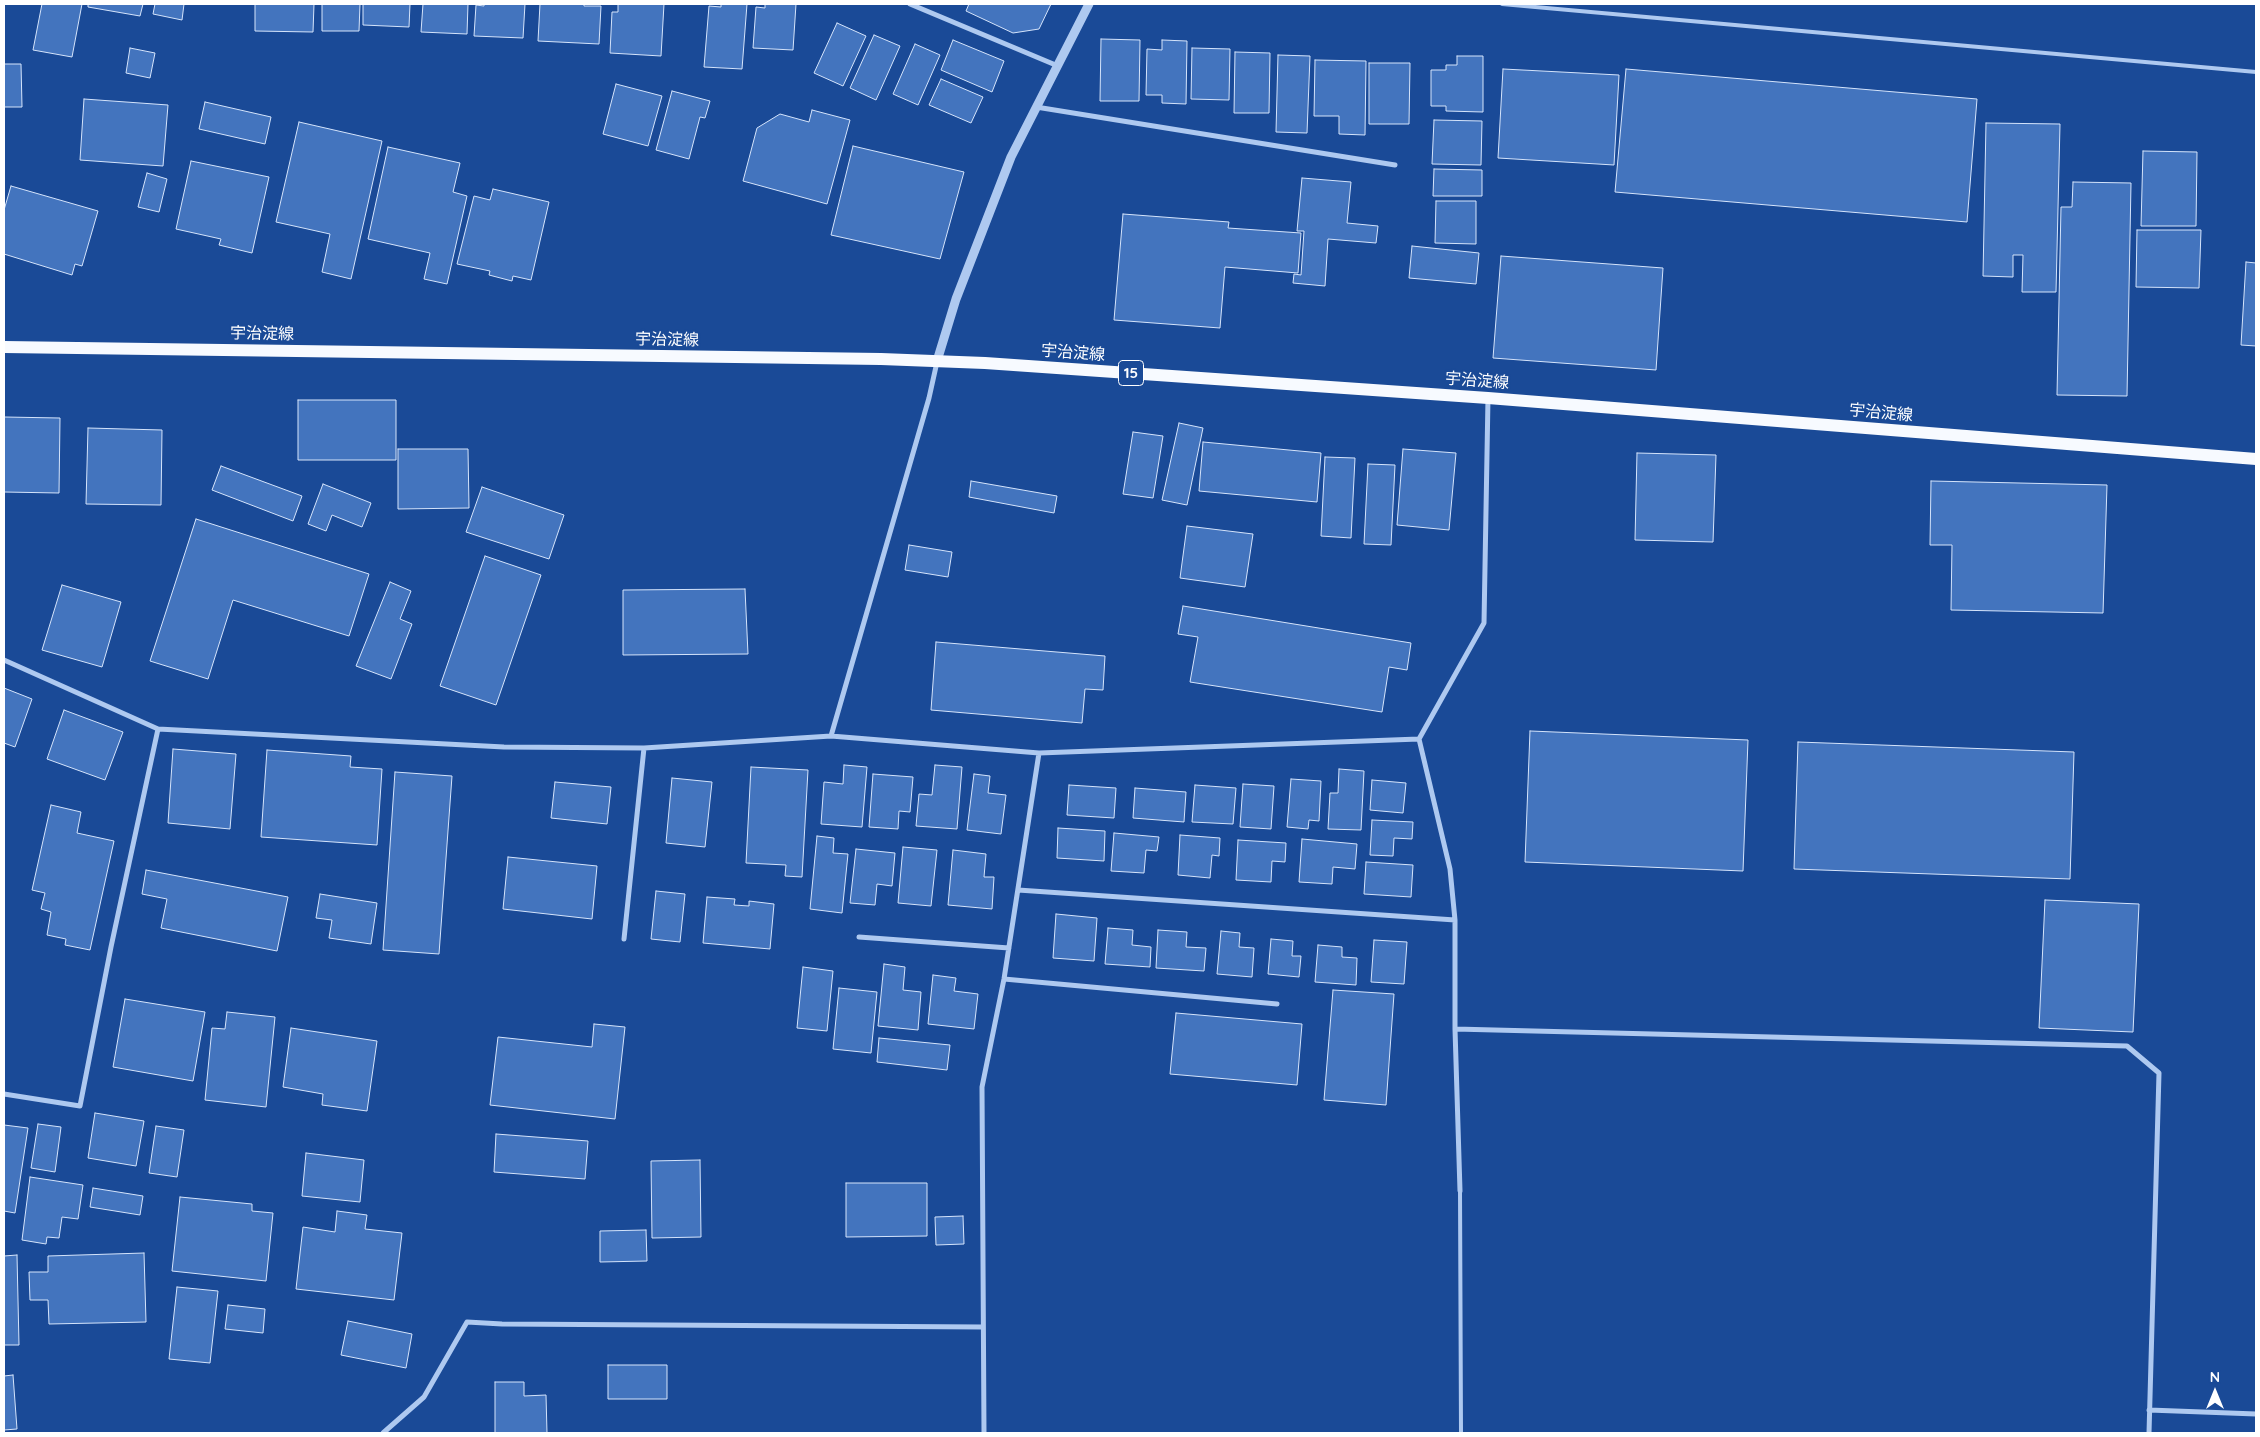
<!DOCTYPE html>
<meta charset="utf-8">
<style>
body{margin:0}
#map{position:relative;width:2260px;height:1437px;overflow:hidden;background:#1a4a97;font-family:Quicksand,sans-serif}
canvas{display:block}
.frame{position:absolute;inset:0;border:5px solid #fff;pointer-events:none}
.north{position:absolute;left:2190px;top:1367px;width:50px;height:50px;-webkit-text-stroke:4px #1a4a97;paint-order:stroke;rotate:0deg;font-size:14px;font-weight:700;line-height:20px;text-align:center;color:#fff}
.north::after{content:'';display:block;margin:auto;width:18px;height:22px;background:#fff;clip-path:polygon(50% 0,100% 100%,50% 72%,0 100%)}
</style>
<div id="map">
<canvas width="2260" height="1437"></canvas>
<div class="frame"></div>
<div class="north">N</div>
</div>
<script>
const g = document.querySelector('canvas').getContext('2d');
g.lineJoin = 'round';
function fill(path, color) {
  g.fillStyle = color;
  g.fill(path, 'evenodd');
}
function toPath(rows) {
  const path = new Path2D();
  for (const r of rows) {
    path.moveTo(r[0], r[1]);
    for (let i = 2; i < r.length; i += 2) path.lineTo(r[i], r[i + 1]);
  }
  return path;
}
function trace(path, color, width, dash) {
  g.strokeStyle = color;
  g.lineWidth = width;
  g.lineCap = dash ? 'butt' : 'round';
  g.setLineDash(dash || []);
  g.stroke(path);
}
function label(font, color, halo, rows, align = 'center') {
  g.font = font + ' Quicksand,"Noto Sans JP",sans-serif';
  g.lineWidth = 4.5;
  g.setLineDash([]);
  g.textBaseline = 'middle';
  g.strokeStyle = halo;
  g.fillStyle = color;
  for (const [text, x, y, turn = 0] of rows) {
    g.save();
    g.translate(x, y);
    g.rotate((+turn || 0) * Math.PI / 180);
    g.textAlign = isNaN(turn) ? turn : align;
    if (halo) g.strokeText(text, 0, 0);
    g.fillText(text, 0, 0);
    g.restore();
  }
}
const building = toPath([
 [42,4,82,4,72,57,33,50,42,4],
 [88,4,143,4,140,16,88,7,88,4],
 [155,4,184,4,182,20,153,14,155,4],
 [255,4,314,4,313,32,255,31,255,4],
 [322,4,360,4,359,31,322,31,322,4],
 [363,4,410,4,409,27,363,25,363,4],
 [423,4,468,4,467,34,421,32,423,4],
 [484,4,525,4,523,38,474,36,476,5,484,6,484,4],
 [540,4,584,4,584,6,601,6,599,44,538,41,540,4],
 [618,4,664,4,661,56,610,53,612,12,618,12,618,4],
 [721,4,747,4,742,69,704,67,709,6,721,7,721,4],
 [765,4,796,4,793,50,753,48,756,7,765,8,765,4],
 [969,4,1051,4,1039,29,1013,33,966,11,969,4],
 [837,23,866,36,843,86,814,73,837,23],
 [874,35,900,46,876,100,850,88,874,35],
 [1101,39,1140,40,1139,101,1100,101,1101,39],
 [953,40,1004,61,992,92,941,70,953,40],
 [1162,40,1187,41,1186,104,1162,103,1162,95,1146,95,1147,49,1162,50,1162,40],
 [915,44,940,55,918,105,893,94,915,44],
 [130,48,155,53,150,78,126,73,130,48],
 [1192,48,1230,49,1229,100,1191,99,1192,48],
 [1235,52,1270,53,1269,113,1234,113,1235,52],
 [1278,55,1310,56,1307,133,1276,132,1278,55],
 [1457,56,1483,56,1483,112,1446,111,1446,106,1431,106,1431,70,1446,70,1446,65,1457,65,1457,56],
 [1315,60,1366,61,1365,135,1339,134,1339,116,1314,116,1315,60],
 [1369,63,1410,63,1409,124,1369,124,1369,63],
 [4,64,21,64,22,107,4,107,4,64],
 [1503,69,1619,75,1614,165,1498,158,1503,69],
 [1626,69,1977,99,1967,222,1615,192,1626,69],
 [941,79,983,97,971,123,929,105,941,79],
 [616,84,662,96,648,146,603,134,616,84],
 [672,91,710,101,705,118,700,117,689,159,656,150,672,91],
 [84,99,168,105,163,166,80,160,84,99],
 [205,102,271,117,265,144,199,129,205,102],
 [812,110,850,120,827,204,743,181,757,128,780,114,809,122,812,110],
 [1434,120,1482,121,1481,165,1432,164,1434,120],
 [299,122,382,141,351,279,322,272,330,234,276,222,299,122],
 [1986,123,2060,124,2056,292,2022,292,2023,255,2013,255,2013,277,1983,276,1986,123],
 [853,146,964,172,940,259,831,235,853,146],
 [388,147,460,163,453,192,467,196,447,284,424,279,430,253,368,239,388,147],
 [2143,151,2197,152,2196,226,2141,226,2143,151],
 [191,161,269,177,252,253,219,245,221,239,176,229,191,161],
 [1434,169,1482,170,1482,196,1433,196,1434,169],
 [147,173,167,179,159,212,138,207,147,173],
 [1302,178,1351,182,1347,223,1378,226,1376,243,1328,239,1325,286,1293,283,1294,274,1301,275,1304,231,1297,231,1302,178],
 [2073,182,2131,183,2127,396,2057,395,2061,207,2072,207,2073,182],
 [11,186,98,211,82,266,75,264,72,275,4,254,4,210,11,186],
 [493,189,549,202,531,280,513,276,512,281,489,275,490,271,457,264,474,196,490,200,493,189],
 [1436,201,1476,201,1476,244,1435,243,1436,201],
 [1123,214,1229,222,1228,228,1301,233,1298,273,1225,267,1220,328,1114,320,1123,214],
 [2137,230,2201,230,2199,288,2136,287,2137,230],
 [1412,246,1479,253,1476,284,1409,278,1412,246],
 [1501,256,1663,268,1656,370,1493,358,1501,256],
 [2246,262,2256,263,2256,346,2241,345,2246,262],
 [298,400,396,400,396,460,298,460,298,400],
 [4,417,60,418,59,493,4,492,4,417],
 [1179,423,1203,428,1187,505,1162,500,1179,423],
 [88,428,162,430,161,505,86,504,88,428],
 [1133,432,1163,436,1153,498,1123,494,1133,432],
 [1203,442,1321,453,1317,502,1199,491,1203,442],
 [398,449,468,449,469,508,398,509,398,449],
 [1403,449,1456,453,1449,530,1397,525,1403,449],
 [1637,453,1716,455,1713,542,1635,540,1637,453],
 [1325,457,1355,458,1351,538,1321,536,1325,457],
 [1368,464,1395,465,1391,545,1364,544,1368,464],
 [221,466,302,496,293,521,212,490,221,466],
 [971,481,1057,496,1054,513,969,497,971,481],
 [1931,481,2107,485,2103,613,1951,610,1952,545,1930,545,1931,481],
 [323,484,371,503,362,527,332,515,326,531,308,524,323,484],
 [482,487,564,515,549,559,466,532,482,487],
 [196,519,369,574,349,636,233,600,208,679,150,661,196,519],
 [1187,526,1253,534,1245,587,1180,578,1187,526],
 [909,545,952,552,948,577,905,570,909,545],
 [485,556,541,575,496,705,440,686,485,556],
 [390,582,411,591,400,619,412,624,391,679,356,666,390,582],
 [62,585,121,602,102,667,42,650,62,585],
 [745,589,748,654,623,655,623,590,745,589],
 [1183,606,1411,643,1407,670,1389,667,1382,712,1190,682,1198,637,1178,634,1183,606],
 [936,642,1105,656,1103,690,1085,689,1082,723,931,710,936,642],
 [4,688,32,699,15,747,4,743,4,688],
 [64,710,123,732,105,780,47,759,64,710],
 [1530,731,1748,740,1743,871,1525,862,1530,731],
 [1798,742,2074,752,2070,879,1794,869,1798,742],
 [173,749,236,754,230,829,168,823,173,749],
 [267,750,351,756,350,767,382,769,377,845,261,837,267,750],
 [844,765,867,767,862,827,821,824,824,782,843,784,844,765],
 [935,765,962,767,957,829,916,826,919,794,932,795,935,765],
 [751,767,808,770,802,877,785,876,786,865,746,863,751,767],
 [1339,769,1364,771,1361,830,1328,829,1330,793,1338,793,1339,769],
 [395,772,452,776,439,954,383,950,395,772],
 [873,774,913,777,910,812,899,811,898,829,869,827,873,774],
 [974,774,990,776,988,793,1006,795,1001,834,967,830,974,774],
 [672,778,712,782,705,847,666,843,672,778],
 [1291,779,1321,781,1319,821,1309,820,1308,829,1287,827,1291,779],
 [1372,780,1406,783,1403,813,1370,810,1372,780],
 [555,782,611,787,607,824,551,818,555,782],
 [1243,784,1274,786,1271,829,1240,827,1243,784],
 [1069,785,1116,788,1114,818,1067,815,1069,785],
 [1195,785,1236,788,1233,824,1192,822,1195,785],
 [1135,788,1186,792,1184,822,1133,818,1135,788],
 [51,805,81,812,77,833,114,841,90,950,65,945,66,939,47,935,51,912,41,909,45,893,32,890,51,805],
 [1372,820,1413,822,1412,839,1394,838,1393,856,1370,855,1372,820],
 [1058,828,1105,831,1104,861,1057,858,1058,828],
 [1114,833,1159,837,1157,851,1146,850,1144,873,1111,871,1114,833],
 [1180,835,1220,838,1219,856,1212,855,1210,878,1178,875,1180,835],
 [817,836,834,838,833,853,848,854,842,913,810,909,817,836],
 [1302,839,1357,844,1355,869,1333,867,1332,884,1299,882,1302,839],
 [1238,840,1286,843,1285,862,1272,861,1271,882,1236,880,1238,840],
 [903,847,937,850,931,906,898,903,903,847],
 [856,849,895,853,892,886,877,884,875,905,850,903,856,849],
 [953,850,986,854,984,877,994,877,992,909,948,905,953,850],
 [508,857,597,866,592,919,503,909,508,857],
 [1366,862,1413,865,1411,897,1364,894,1366,862],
 [146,870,288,897,277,951,161,928,167,899,142,894,146,870],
 [656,891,685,894,680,942,651,939,656,891],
 [320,894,377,903,371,944,329,938,332,920,316,918,320,894],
 [707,897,735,899,734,905,749,906,749,901,774,904,770,949,703,943,707,897],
 [2045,900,2139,904,2133,1032,2039,1028,2045,900],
 [1056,914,1097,918,1094,961,1053,958,1056,914],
 [1108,928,1133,930,1132,945,1151,947,1150,967,1105,964,1108,928],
 [1158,930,1187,932,1186,947,1206,948,1204,971,1156,968,1158,930],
 [1221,931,1240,933,1239,947,1254,948,1252,977,1217,974,1221,931],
 [1271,939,1293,941,1292,956,1301,956,1299,977,1268,974,1271,939],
 [1374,940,1407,942,1404,984,1371,982,1374,940],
 [1318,945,1342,947,1342,957,1357,958,1356,985,1315,982,1318,945],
 [884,964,905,967,903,990,921,992,918,1030,878,1026,884,964],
 [803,967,833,971,827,1031,797,1028,803,967],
 [933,975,956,978,954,991,978,994,974,1029,928,1024,933,975],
 [839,988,877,992,871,1053,833,1049,839,988],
 [1333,990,1394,994,1386,1105,1324,1100,1333,990],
 [125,999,205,1012,193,1081,113,1067,125,999],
 [227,1012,275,1017,266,1107,205,1100,212,1028,225,1029,227,1012],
 [1176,1013,1302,1024,1297,1085,1170,1074,1176,1013],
 [594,1024,625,1027,615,1119,490,1105,498,1037,592,1047,594,1024],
 [291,1028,377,1041,367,1111,322,1105,323,1094,283,1087,291,1028],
 [879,1038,950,1045,947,1070,877,1062,879,1038],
 [95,1113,144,1121,136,1166,88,1158,95,1113],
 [38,1124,61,1127,55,1172,31,1168,38,1124],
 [4,1125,28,1128,15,1213,4,1211,4,1125],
 [156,1126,184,1130,177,1177,149,1173,156,1126],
 [496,1134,588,1141,585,1179,494,1172,496,1134],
 [306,1153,364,1160,360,1202,302,1196,306,1153],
 [700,1160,701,1237,652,1238,651,1161,700,1160],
 [30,1177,83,1185,78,1219,62,1217,59,1238,47,1237,46,1244,22,1240,30,1177],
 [846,1183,927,1183,927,1236,846,1237,846,1183],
 [93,1188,143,1196,140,1215,90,1207,93,1188],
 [180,1197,252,1204,252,1211,273,1213,266,1281,172,1271,180,1197],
 [337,1211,367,1215,365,1229,402,1233,394,1300,296,1289,303,1227,335,1232,337,1211],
 [963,1216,964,1244,936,1245,935,1217,963,1216],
 [646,1230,647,1261,600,1262,600,1231,646,1230],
 [144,1253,146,1322,49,1324,48,1300,30,1300,29,1272,48,1272,48,1256,144,1253],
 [17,1255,19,1345,4,1345,4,1256,17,1255],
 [177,1287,218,1291,210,1363,169,1359,177,1287],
 [228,1305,265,1309,263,1333,225,1329,228,1305],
 [348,1321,412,1334,406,1368,341,1355,348,1321],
 [608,1365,667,1365,667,1399,608,1399,608,1365],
 [13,1375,17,1429,4,1430,4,1376,13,1375],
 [495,1382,524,1382,524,1396,546,1395,547,1433,495,1433,495,1382]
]);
fill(building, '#4374be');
trace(building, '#d5e4fb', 1);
trace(toPath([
 [1502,4,2256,72],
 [1460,1191,1461,1433]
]), '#aec9f0', 4);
trace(toPath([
 [910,4,1058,66],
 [1036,107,1395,165],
 [4,660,158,729,504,747,644,748,831,736,1039,753,1419,739],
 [831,736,929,398,937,362],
 [1018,890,1455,920],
 [859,937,1009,948],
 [624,939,644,748],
 [1004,979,1277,1004],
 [1455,1029,2127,1046,2159,1073,2149,1433],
 [4,1094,80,1106,111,947,158,729],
 [1460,1191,1455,1029,1455,920,1450,869,1419,739,1484,623,1488,398],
 [2149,1410,2256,1414],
 [383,1433,424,1397,467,1322,502,1324,983,1327],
 [984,1433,982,1087,1004,979,1039,753]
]), '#aec9f0', 5);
trace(toPath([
 [937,361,956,299,1011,157,1089,4]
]), '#aec9f0', 9);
trace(toPath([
 [4,347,881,359,985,363,1488,398,2256,459]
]), '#f7faff', 12);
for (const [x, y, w] of [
 [1131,373,25]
]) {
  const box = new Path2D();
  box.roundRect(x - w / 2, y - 12.5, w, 25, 4);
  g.fillStyle = '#1a4a97';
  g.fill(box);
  trace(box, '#fff', 1);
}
label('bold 15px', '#fff', null, [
 ["15",1131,373]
]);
label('16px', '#fff', '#1a4a97', [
 ["宇治淀線",262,334,1],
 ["宇治淀線",667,340,1],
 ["宇治淀線",1073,353,4],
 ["宇治淀線",1477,381,4],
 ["宇治淀線",1881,413,5]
]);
</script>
